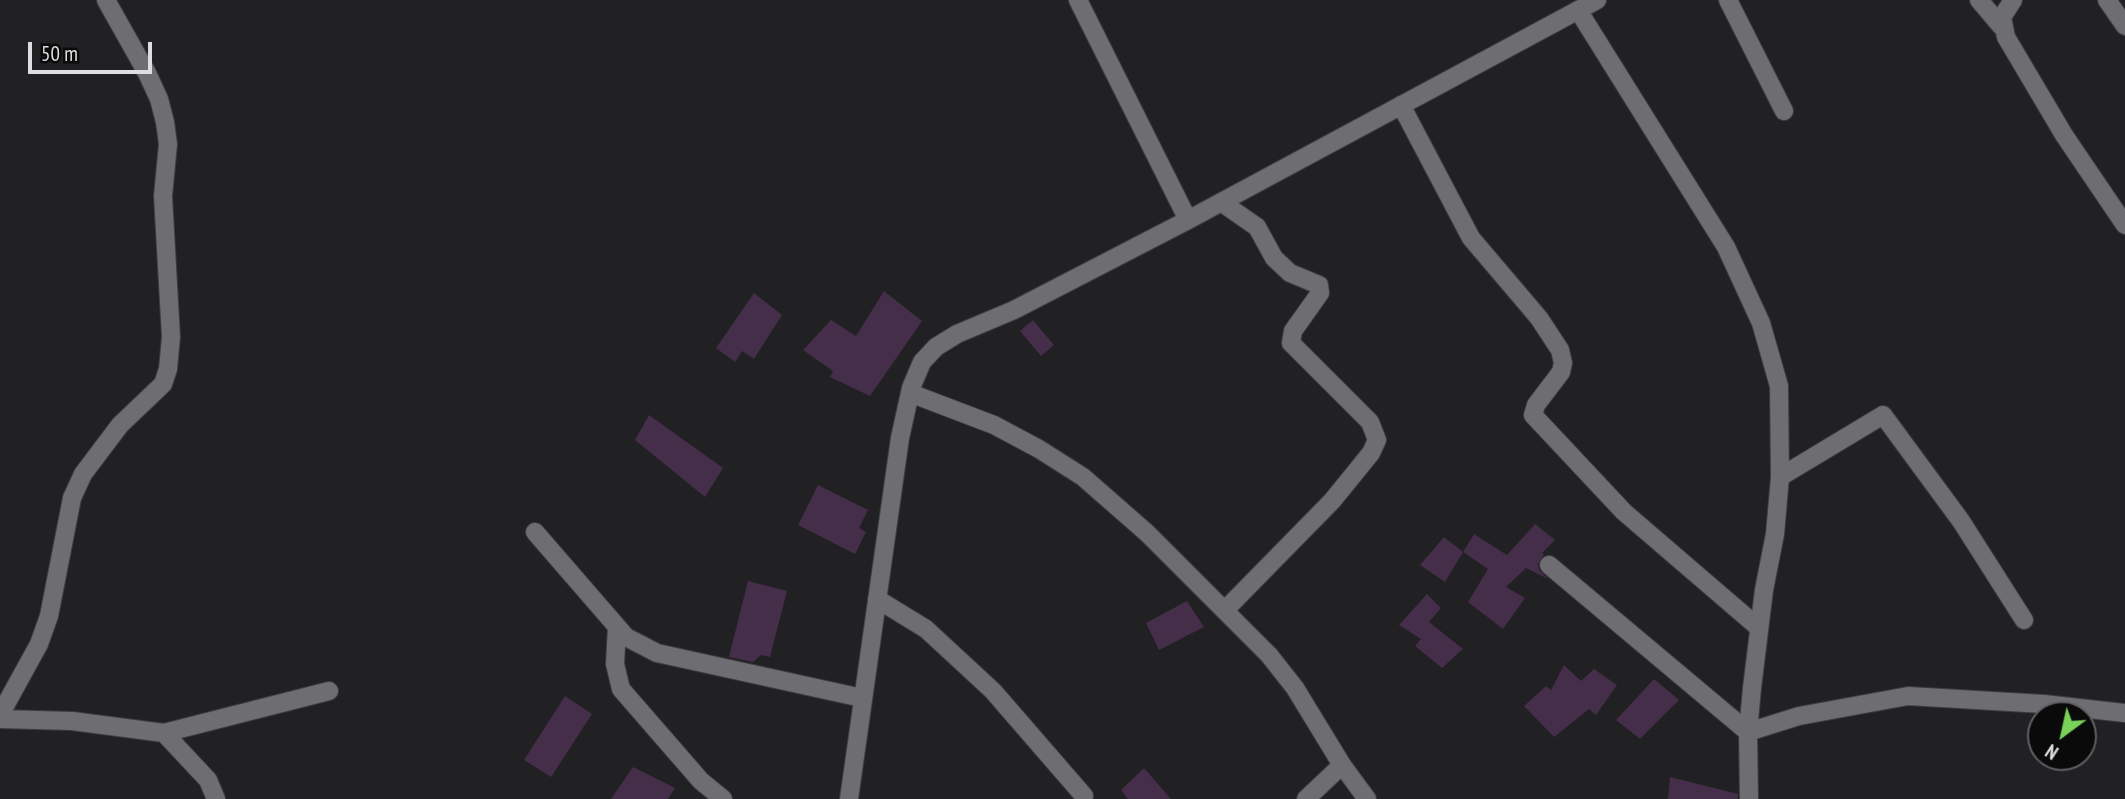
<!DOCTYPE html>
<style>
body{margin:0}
#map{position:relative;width:2125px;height:799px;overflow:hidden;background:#212023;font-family:"PT Sans Narrow",sans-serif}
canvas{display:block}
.north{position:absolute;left:2027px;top:701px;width:70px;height:70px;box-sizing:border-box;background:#0a0a0b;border:2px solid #5f5e60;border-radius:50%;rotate:213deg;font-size:19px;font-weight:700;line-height:28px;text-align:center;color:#dedddf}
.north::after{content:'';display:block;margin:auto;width:24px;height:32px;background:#78d158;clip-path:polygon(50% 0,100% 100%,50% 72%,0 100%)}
.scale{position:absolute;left:28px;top:42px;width:124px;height:32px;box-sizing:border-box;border:4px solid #dedddf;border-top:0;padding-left:9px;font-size:21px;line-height:24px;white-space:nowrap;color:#dedddf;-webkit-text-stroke:5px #0a0a0b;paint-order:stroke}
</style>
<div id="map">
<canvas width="2125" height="799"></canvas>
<div class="north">N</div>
<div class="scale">50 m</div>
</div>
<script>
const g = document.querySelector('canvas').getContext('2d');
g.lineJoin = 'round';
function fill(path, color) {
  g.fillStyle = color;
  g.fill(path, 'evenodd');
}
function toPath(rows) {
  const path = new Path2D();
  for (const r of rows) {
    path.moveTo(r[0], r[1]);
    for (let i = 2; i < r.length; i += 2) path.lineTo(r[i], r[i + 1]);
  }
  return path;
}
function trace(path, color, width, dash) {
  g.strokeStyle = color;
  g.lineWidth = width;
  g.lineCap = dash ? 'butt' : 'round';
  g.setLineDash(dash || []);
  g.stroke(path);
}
fill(toPath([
 [884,291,922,321,870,396,830,377,833,371,803,350,831,320,856,336],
 [754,293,782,315,754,359,742,351,735,362,716,348],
 [1033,320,1054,345,1041,356,1020,331],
 [649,415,723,468,705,497,635,440],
 [818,485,868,510,859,528,866,532,855,554,798,525],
 [1535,524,1555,540,1542,553,1544,555,1538,564,1539,570,1548,579,1526,568,1506,587,1525,598,1503,629,1468,602,1488,569,1463,552,1474,534,1507,555],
 [1444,537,1463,552,1445,582,1420,565],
 [748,581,787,591,770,657,761,655,753,662,729,657],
 [1427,594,1441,608,1429,622,1463,649,1442,668,1415,646,1421,639,1399,625],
 [1187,601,1204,627,1159,650,1146,623],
 [1564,665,1581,681,1594,669,1617,685,1596,715,1589,709,1554,737,1524,706,1546,686,1551,690],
 [1654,679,1679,700,1640,739,1616,720],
 [565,696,592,714,551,777,524,760],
 [633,767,675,788,668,799,611,799],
 [1144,768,1171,799,1128,799,1121,790],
 [1670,777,1738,794,1738,799,1668,799]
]), '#452e49');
const street = toPath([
 [1078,0,1188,220],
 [1728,0,1784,111],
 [1979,0,2001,26],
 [2013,0,2002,17,2006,37,2064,135,2125,225],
 [2107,0,2125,26],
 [1578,10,1726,247,1761,323,1779,386,1780,477,1775,534,1764,590,1752,688,1748,732,1749,799],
 [1401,105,1471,238,1539,318,1560,350,1563,363,1561,372,1536,405,1533,415,1624,512,1759,628],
 [1221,202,1257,227,1274,258,1290,273,1319,285,1320,293,1293,331,1291,343,1370,422,1377,440,1371,453,1332,501,1226,609],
 [910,393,994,425,1039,449,1083,477,1147,533,1269,655,1295,688,1342,765,1367,799],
 [1780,477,1883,415,1961,521,2024,620],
 [535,532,626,637,657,653,862,698],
 [1549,565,1748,732,1799,716,1908,696,2044,704,2125,713],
 [877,599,926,629,993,691,1084,796],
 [617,627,615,664,621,689,701,781,723,799],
 [0,715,39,644,49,616,72,498,83,474,120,425,163,384,168,369,171,337,163,196,168,144,165,122,159,99,147,73,106,0],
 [0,719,72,721,164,733,329,691],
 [164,733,208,780,216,799],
 [849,799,900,438,911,388,922,362,936,347,957,334,1014,310,1188,220,1597,0],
 [1306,799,1342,765]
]);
trace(street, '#3e3d3f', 20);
trace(street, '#6e6d71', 18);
</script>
